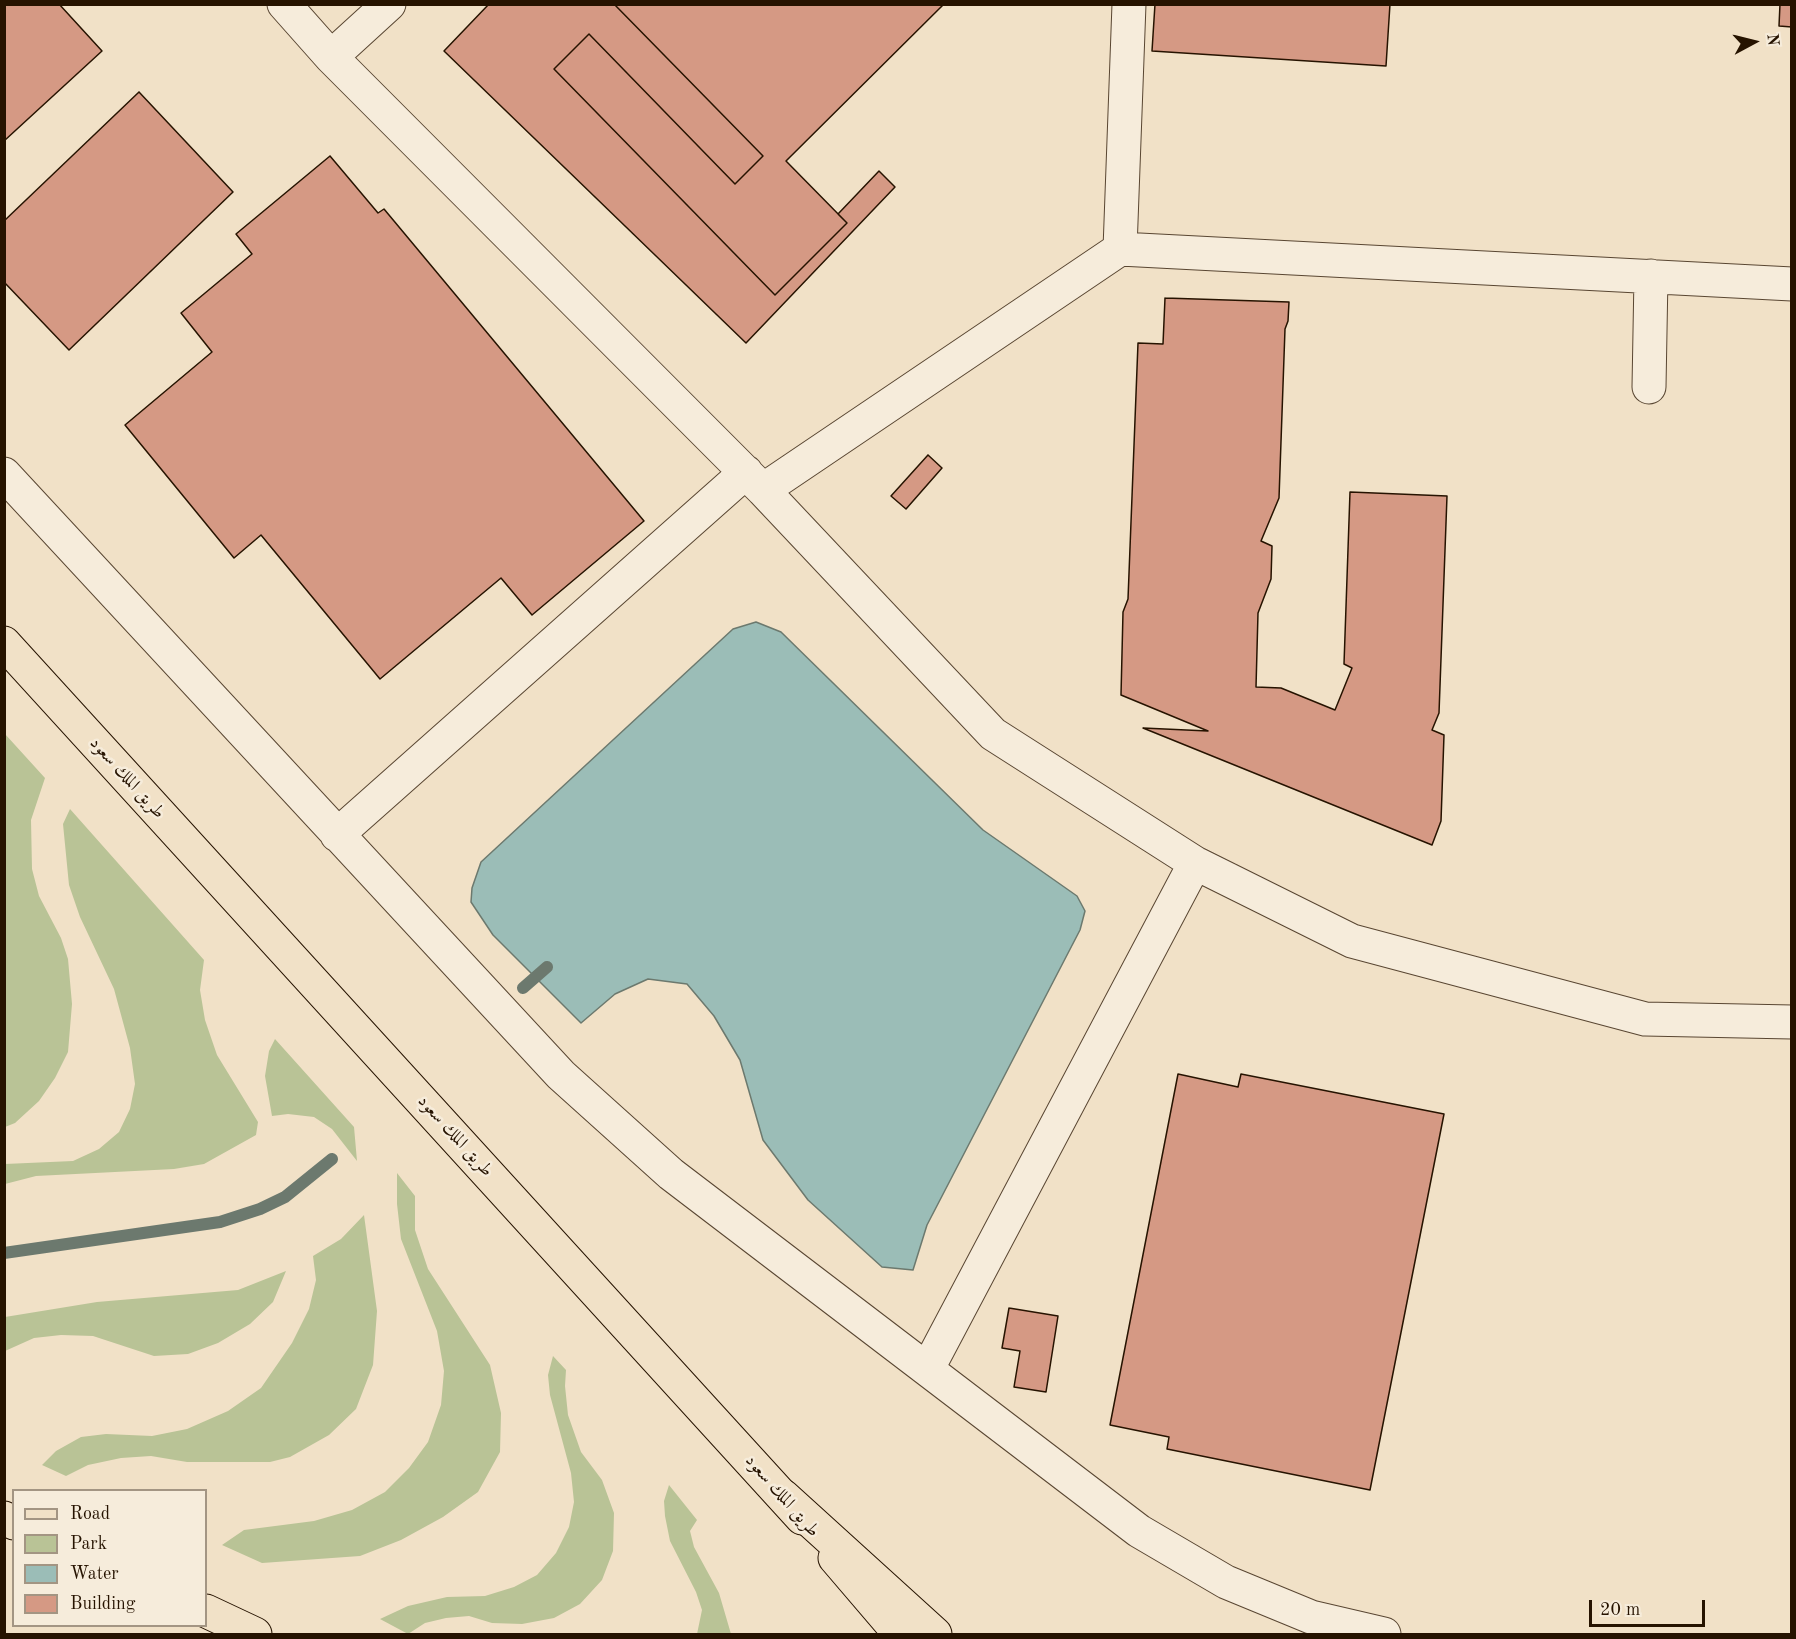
<!DOCTYPE html>
<meta charset="utf-8">
<style>
body{margin:0}
#map{position:relative;width:1796px;height:1639px;overflow:hidden;background:#f1e1c7;font-family:"Old Standard TT",serif}
canvas{display:block}
.frame{position:absolute;inset:0;border:6px solid #261300;pointer-events:none}
.legend{position:absolute;left:12px;top:1489px;width:195px;height:138px;box-sizing:border-box;background:#f6ecdb;border:2px solid #a39583;margin:0;padding:8px 10px;list-style:none;font-size:18px;color:#261300}
.legend li{display:flex;align-items:center;gap:12px;height:30px}
.legend b{width:30px;border:2px solid #a39583}
.north{position:absolute;left:1724px;top:12px;width:60px;height:60px;-webkit-text-stroke:4px #f6ecdb;paint-order:stroke;rotate:83deg;font-size:16px;font-weight:700;line-height:24px;text-align:center;color:#261300}
.north::after{content:'';display:block;margin:auto;width:21px;height:27px;background:#261300;clip-path:polygon(50% 0,100% 100%,50% 72%,0 100%)}
.scale{position:absolute;left:1589px;top:1600px;width:116px;height:27px;box-sizing:border-box;border:3px solid #261300;border-top:0;padding-left:8px;font-size:18px;line-height:21px;white-space:nowrap;color:#261300;-webkit-text-stroke:4px #f6ecdb;paint-order:stroke}
</style>
<div id="map">
<canvas width="1796" height="1639"></canvas>
<div class="frame"></div>
<ul class="legend">
<li><b style="height:8px;background:#f1e1c7"></b>Road</li>
<li><b style="height:16px;background:#b9c396"></b>Park</li>
<li><b style="height:16px;background:#9bbdb7"></b>Water</li>
<li><b style="height:16px;background:#d59984"></b>Building</li>
</ul>
<div class="north">N</div>
<div class="scale">20 m</div>
</div>
<script>
const g = document.querySelector('canvas').getContext('2d');
g.lineJoin = 'round';
function fill(path, color) {
  g.fillStyle = color;
  g.fill(path, 'evenodd');
}
function toPath(rows) {
  const path = new Path2D();
  for (const r of rows) {
    path.moveTo(r[0], r[1]);
    for (let i = 2; i < r.length; i += 2) path.lineTo(r[i], r[i + 1]);
  }
  return path;
}
function trace(path, color, width, dash) {
  g.strokeStyle = color;
  g.lineWidth = width;
  g.lineCap = dash ? 'butt' : 'round';
  g.setLineDash(dash || []);
  g.stroke(path);
}
function label(font, color, halo, rows, align = 'center') {
  g.font = font + ' "Old Standard TT",Amiri,serif';
  g.lineWidth = 5;
  g.setLineDash([]);
  g.textBaseline = 'middle';
  g.strokeStyle = halo;
  g.fillStyle = color;
  for (const [text, x, y, turn = 0] of rows) {
    g.save();
    g.translate(x, y);
    g.rotate((+turn || 0) * Math.PI / 180);
    g.textAlign = isNaN(turn) ? turn : align;
    if (halo) g.strokeText(text, 0, 0);
    g.fillText(text, 0, 0);
    g.restore();
  }
}
fill(toPath([
 [5,734,45,778,31,820,32,869,39,896,61,938,68,959,72,1004,68,1052,55,1078,39,1101,15,1123,5,1127],
 [70,809,204,960,200,990,205,1020,217,1055,258,1122,256,1135,204,1164,174,1169,36,1176,5,1184,5,1164,73,1161,99,1149,119,1132,130,1109,135,1084,130,1048,114,989,80,917,69,885,63,824],
 [275,1039,354,1127,357,1161,332,1129,314,1117,288,1114,272,1116,265,1076,269,1051],
 [397,1173,415,1196,415,1230,428,1269,490,1365,501,1413,500,1452,478,1492,443,1517,401,1540,360,1556,262,1563,222,1545,244,1530,314,1521,352,1510,385,1492,409,1468,428,1442,441,1405,444,1371,437,1331,401,1239,397,1204],
 [364,1215,377,1311,373,1365,356,1409,329,1435,290,1457,270,1462,187,1462,151,1456,121,1458,88,1465,66,1476,42,1465,56,1451,81,1437,106,1434,152,1436,187,1429,228,1411,261,1388,292,1343,309,1309,316,1280,313,1256,341,1239],
 [286,1271,273,1302,250,1324,218,1343,188,1354,154,1356,93,1336,61,1335,34,1338,5,1351,5,1317,97,1302,238,1290],
 [553,1356,566,1370,565,1386,568,1415,581,1452,602,1480,614,1513,613,1551,602,1580,580,1604,554,1618,522,1624,492,1623,469,1616,446,1618,425,1623,408,1634,380,1619,408,1606,447,1597,485,1596,514,1587,537,1575,556,1553,569,1527,574,1502,571,1473,550,1395,548,1375],
 [669,1485,697,1520,690,1531,694,1547,719,1593,731,1634,697,1634,702,1610,696,1592,670,1541,665,1516,664,1501]
]), '#b9c396');
const water = toPath([
 [756,622,781,632,983,830,1077,896,1085,911,1080,930,927,1225,913,1270,882,1267,808,1200,763,1140,740,1060,714,1016,687,984,648,979,615,994,581,1023,493,935,471,902,472,888,481,862,733,629,756,622]
]);
fill(water, '#9bbdb7');
trace(water, '#6c796e', 1.5);
trace(toPath([
 [523,988,547,967],
 [4,1253,220,1222,260,1209,285,1197,332,1159]
]), '#6c796e', 12);
const building = toPath([
 [4,4,59,4,102,51,4,141,4,4],
 [489,4,614,4,763,156,735,184,589,34,554,69,775,295,847,223,838,214,879,171,895,187,746,343,444,51,489,4],
 [614,4,944,4,786,161,847,223,775,295,554,69,589,34,735,184,763,156,614,4],
 [1155,4,1390,4,1386,66,1152,51,1155,4],
 [1780,4,1792,4,1792,27,1779,26,1780,4],
 [139,92,233,192,69,350,4,282,4,221,139,92],
 [330,156,378,213,384,209,644,521,532,615,501,578,380,679,261,535,234,558,125,425,212,352,181,313,252,254,236,234,330,156],
 [1165,298,1289,302,1288,321,1285,329,1279,498,1261,541,1272,546,1271,579,1258,613,1256,687,1281,688,1335,710,1352,668,1344,664,1350,492,1447,496,1439,713,1432,730,1444,735,1441,821,1432,845,1143,728,1208,731,1121,695,1123,612,1128,599,1138,343,1163,344,1165,298],
 [928,455,942,468,906,509,891,496,928,455],
 [1178,1074,1238,1087,1241,1074,1444,1114,1370,1490,1167,1449,1169,1437,1110,1425,1178,1074],
 [1009,1308,1058,1316,1046,1392,1014,1387,1020,1351,1002,1348,1009,1308]
]);
fill(building, '#d59984');
trace(building, '#261300', 1.5);
const minor = toPath([
 [284,4,331,57,763,490,993,734,1195,863,1352,941,1645,1019,1792,1022],
 [331,57,389,4],
 [1120,249,1129,4],
 [1649,387,1651,276],
 [4,474,561,1075,671,1174,1139,1531,1226,1582,1311,1617,1384,1634],
 [763,490,1120,249,1792,284],
 [337,835,746,472],
 [928,1368,1195,863]
]);
const major = toPath([
 [4,643,802,1518],
 [4,1518,14,1523],
 [835,1558,900,1634],
 [206,1611,255,1634]
]);
const highway = toPath([
 [783,1496,935,1634]
]);
trace(minor, '#594632', 35);
trace(major, '#261300', 35);
trace(highway, '#261300', 35);
trace(minor, '#f6ecdb', 33);
trace(major, '#f1e1c7', 33);
trace(highway, '#f1e1c7', 33);
label('18px', '#261300', '#f6ecdb', [
 ["طريق الملك سعود",127,778,48],
 ["طريق الملك سعود",455,1136,48],
 ["طريق الملك سعود",782,1496,49]
]);
</script>
